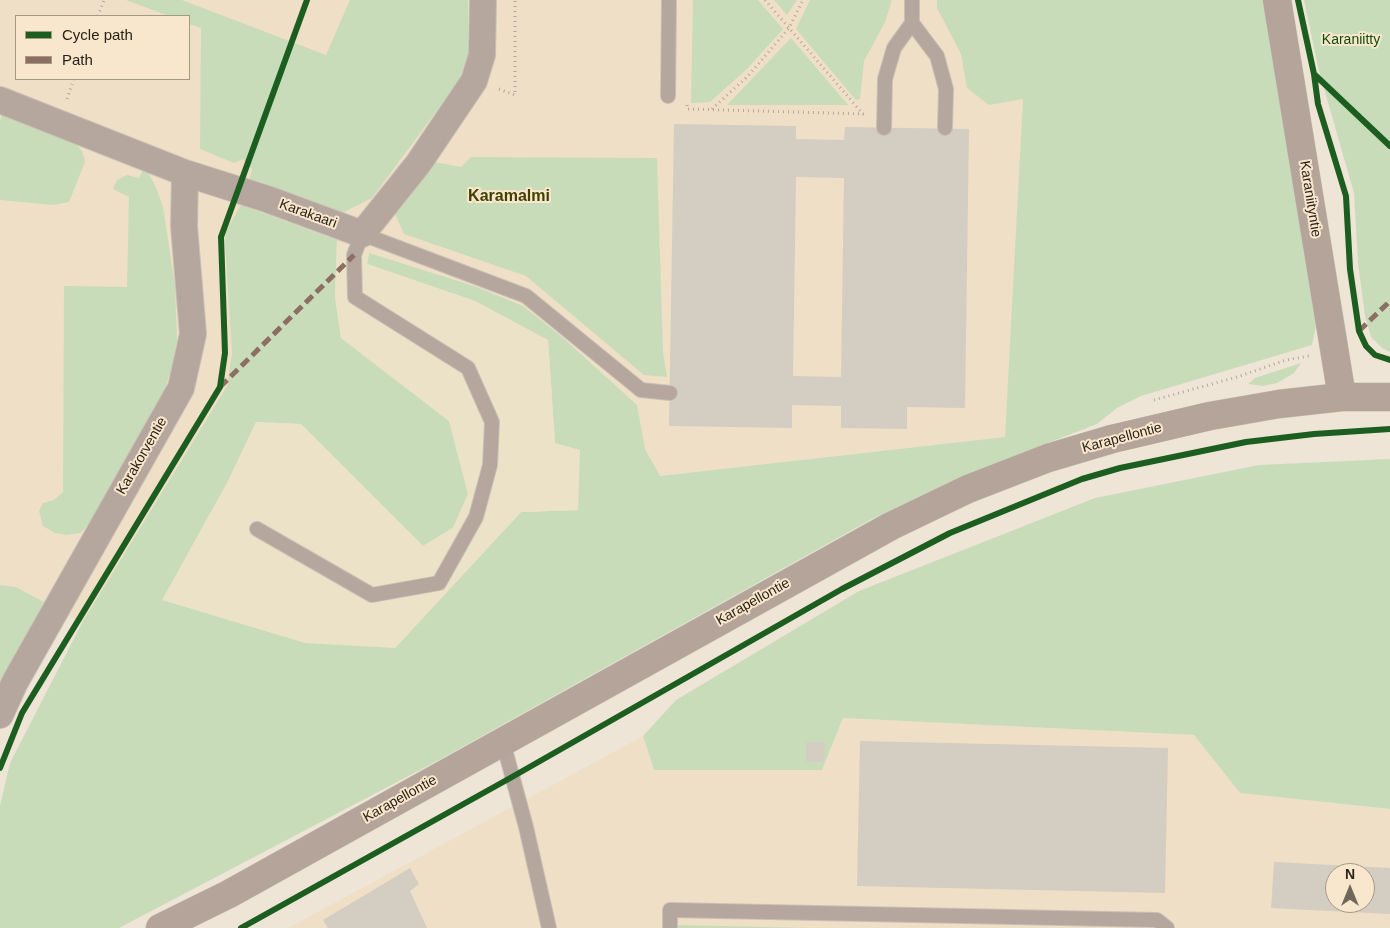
<!DOCTYPE html>
<style>
body{margin:0}
#map{position:relative;width:1390px;height:928px;overflow:hidden;background:#eee5d6;font-family:Helvetica,sans-serif}
canvas{display:block}
.legend{position:absolute;left:15px;top:15px;width:175px;height:65px;box-sizing:border-box;background:#f8e7cc;border:1px solid #a69984;margin:0;padding:6px 9px;list-style:none;font-size:15px;color:#2a2319}
.legend li{display:flex;align-items:center;gap:10px;height:25px}
.legend b{width:25px;border:1px solid #a69984}
.north{position:absolute;left:1325px;top:863px;width:50px;height:50px;box-sizing:border-box;background:#f8e7cc;border:1px solid #a69984;border-radius:50%;rotate:0deg;font-size:14px;font-weight:700;line-height:20px;text-align:center;color:#2a2319}
.north::after{content:'';display:block;margin:auto;width:18px;height:22px;background:#6f675b;clip-path:polygon(50% 0,100% 100%,50% 72%,0 100%)}
</style>
<div id="map">
<canvas width="1390" height="928"></canvas>
<ul class="legend">
<li><b style="height:6px;background:#1b5e20"></b>Cycle path</li>
<li><b style="height:6px;background:#8d6e63"></b>Path</li>
</ul>
<div class="north">N</div>
</div>
<script>
const g = document.querySelector('canvas').getContext('2d');
g.lineJoin = 'round';
function fill(path, color) {
  g.fillStyle = color;
  g.fill(path, 'evenodd');
}
function toPath(rows) {
  const path = new Path2D();
  for (const r of rows) {
    path.moveTo(r[0], r[1]);
    for (let i = 2; i < r.length; i += 2) path.lineTo(r[i], r[i + 1]);
  }
  return path;
}
function trace(path, color, width, dash) {
  g.strokeStyle = color;
  g.lineWidth = width;
  g.lineCap = dash ? 'butt' : 'round';
  g.setLineDash(dash || []);
  g.stroke(path);
}
function label(font, color, halo, rows, align = 'center') {
  g.font = font + ' Helvetica,sans-serif';
  g.lineWidth = 4;
  g.setLineDash([]);
  g.textBaseline = 'middle';
  g.strokeStyle = halo;
  g.fillStyle = color;
  for (const [text, x, y, turn = 0] of rows) {
    g.save();
    g.translate(x, y);
    g.rotate((+turn || 0) * Math.PI / 180);
    g.textAlign = isNaN(turn) ? turn : align;
    if (halo) g.strokeText(text, 0, 0);
    g.fillText(text, 0, 0);
    g.restore();
  }
}
fill(toPath([
 [0,0,1161,0,1023,99,1006,437,660,476,82,623,16,587,0,585],
 [16,16,189,16,189,79,16,79],
 [843,718,1194,735,1240,793,1390,809,1390,928,288,928,643,736,654,770,822,770],
 [1335,873,1365,873,1365,903,1335,903]
]), '#efdfc6');
fill(toPath([
 [126,0,182,0,326,55,350,0,468,0,468,57,458,82,372,198,338,215,249,182,252,169,243,159,234,163,200,149,201,28,189,24,189,16,169,16],
 [693,0,758,0,783,29,748,68,710,102,691,103],
 [774,0,797,0,787,15],
 [810,0,892,0,885,22,864,61,860,99,856,100,796,29],
 [937,0,1264,0,1317,321,1312,345,1141,396,1117,408,1097,424,965,475,872,519,439,760,119,928,0,928,0,806,10,763,82,623,227,386,232,353,225,243,226,231,241,205,337,240,335,297,341,338,449,421,468,494,453,528,423,546,301,424,256,422,229,479,395,648,521,512,578,510,555,443,548,340,475,301,367,264,369,253,477,287,523,306,562,337,637,405,645,449,660,476,1005,437,1023,99,989,105,967,88,961,54,937,8],
 [1304,0,1390,0,1390,352,1382,348,1371,337,1365,316,1358,263,1354,193,1319,71],
 [791,38,848,105,727,105],
 [2,115,76,144,83,153,85,162,69,202,53,205,0,200,0,121],
 [471,157,657,158,663,352,667,377,644,375,526,276,404,234,395,214,435,162,461,167],
 [143,170,148,173,155,185,163,207,175,286,177,341,172,366,162,399,95,518,80,533,67,535,55,533,43,526,39,511,43,503,54,500,63,492,64,286,127,287,129,197,113,189,117,180,127,175,139,178],
 [1301,363,1294,373,1277,383,1263,386,1248,384,1255,378],
 [1390,459,1390,809,1240,793,1194,735,843,718,822,770,654,770,643,736,676,700,859,591,1095,498,1259,465],
 [0,585,16,587,44,602,0,690],
 [676,925,810,928,676,928]
]), '#c9dcba');
fill(toPath([
 [337,240,369,253,367,264,475,301,548,340,555,443,580,450,578,510,521,512,395,648,305,643,162,600,229,479,256,422,301,424,423,546,453,528,468,494,449,421,341,338,335,297]
]), '#ebe2c7');
fill(toPath([
 [674,124,796,126,796,139,844,140,845,127,969,129,965,408,907,407,907,429,841,428,841,406,792,405,792,428,669,426],
 [796,177,844,178,841,377,793,376],
 [860,741,1168,748,1165,893,857,886],
 [806,742,825,742,824,762,806,762],
 [1274,862,1390,868,1390,914,1271,908],
 [1335,873,1365,873,1365,903,1335,903],
 [410,868,419,884,410,891,427,928,328,928,323,920]
]), '#d4cdc1');
const lane = toPath([
 [912,23,937,56,946,89,945,128],
 [668,96,669,0],
 [884,128,885,79,894,48,912,23,912,0],
 [257,529,372,595,439,583,476,517,490,465,492,422,468,368,355,297,354,255,362,234,526,296,641,390,670,393],
 [503,742,526,827,549,928],
 [670,928,670,910,1157,920,1167,928]
]);
const street = toPath([
 [0,100,185,173,267,199,362,234,418,164,474,81,482,55,483,0],
 [0,715,15,682,181,388,193,334,184,226,185,173]
]);
const secondary = toPath([
 [1277,0,1342,397],
 [160,928,229,894,891,526,968,489,1048,458,1112,439,1210,416,1279,404,1342,397,1390,397]
]);
trace(lane, '#c9c1b6', 16);
trace(street, '#c9c1b6', 28);
trace(secondary, '#c9c1b6', 29);
trace(toPath([
 [765,0,863,114],
 [98,16,104,0],
 [499,89,515,95,515,0],
 [67,99,74,79],
 [687,105,687,109,864,114,864,112],
 [712,109,748,76,789,28,803,0],
 [1154,400,1237,377,1286,360,1309,356]
]), '#b2a89e', 3, [1, 4]);
trace(lane, '#b5a79d', 14);
trace(street, '#b5a79d', 26);
trace(secondary, '#b4a499', 28);
trace(toPath([
 [1359,331,1390,301],
 [220,387,354,255]
]), '#8d6e63', 5, [10, 5]);
trace(toPath([
 [1298,0,1314,74,1390,146],
 [1314,74,1318,104,1346,196,1350,269,1359,331,1366,346,1375,355,1390,360],
 [0,768,22,713,220,387,225,353,221,237,307,0],
 [241,928,512,777,842,589,950,533,1082,479,1120,468,1246,442,1314,434,1390,429]
]), '#1b5e20', 6);
label('14px', '#104c09', '#f8e7cc', [
 ["Karaniitty",1351,40]
]);
label('14px', '#2a2319', '#f8e7cc', [
 ["Karaniityntie",1310,199,81],
 ["Karakaari",308,214,20],
 ["Karapellontie",1122,438,-15],
 ["Karakorventie",142,456,-60],
 ["Karapellontie",753,602,-29],
 ["Karapellontie",400,799,-29]
]);
label('bold 16px', '#404100', '#f8e7cc', [
 ["Karamalmi",509,197]
]);
</script>
